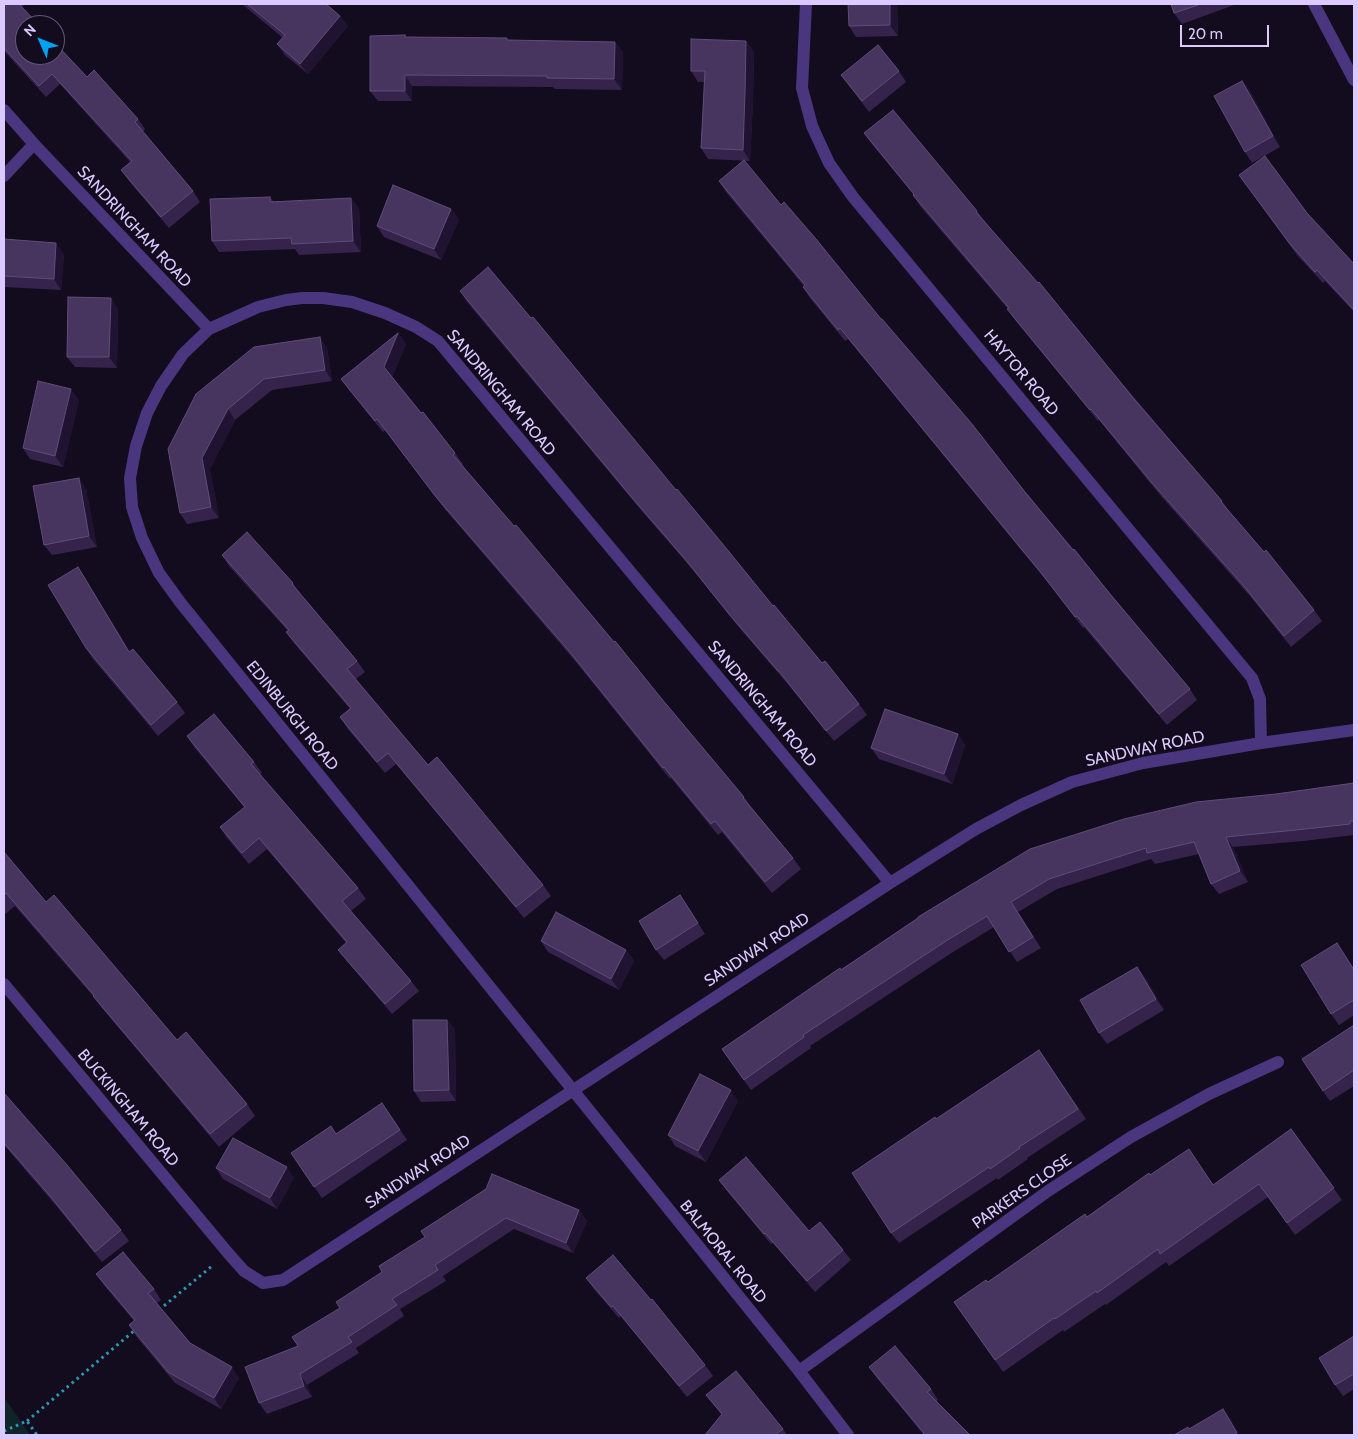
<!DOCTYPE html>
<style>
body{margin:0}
#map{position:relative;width:1358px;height:1439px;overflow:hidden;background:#130c1e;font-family:Cabin,sans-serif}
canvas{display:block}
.frame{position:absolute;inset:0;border:5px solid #dcc9ff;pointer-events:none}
.north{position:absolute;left:15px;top:15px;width:50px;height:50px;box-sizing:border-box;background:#130c1e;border:1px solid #635878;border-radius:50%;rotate:314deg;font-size:14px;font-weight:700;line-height:20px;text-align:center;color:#dcc9ff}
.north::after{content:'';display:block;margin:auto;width:18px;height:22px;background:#00a0f4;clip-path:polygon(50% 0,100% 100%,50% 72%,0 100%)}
.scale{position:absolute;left:1180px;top:25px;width:89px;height:22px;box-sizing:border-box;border:2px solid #dcc9ff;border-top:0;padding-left:6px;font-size:15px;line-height:18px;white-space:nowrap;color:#dcc9ff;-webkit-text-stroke:4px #130c1e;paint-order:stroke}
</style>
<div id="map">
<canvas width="1358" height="1439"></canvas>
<div class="frame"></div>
<div class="north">N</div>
<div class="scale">20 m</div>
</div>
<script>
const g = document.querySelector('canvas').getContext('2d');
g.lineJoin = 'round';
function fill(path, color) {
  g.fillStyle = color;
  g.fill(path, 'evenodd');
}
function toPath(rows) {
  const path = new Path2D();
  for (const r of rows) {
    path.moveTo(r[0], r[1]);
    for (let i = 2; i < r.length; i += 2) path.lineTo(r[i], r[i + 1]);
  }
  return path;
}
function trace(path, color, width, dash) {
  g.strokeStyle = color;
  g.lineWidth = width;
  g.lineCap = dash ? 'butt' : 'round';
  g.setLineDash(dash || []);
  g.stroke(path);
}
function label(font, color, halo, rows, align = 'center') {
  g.font = font + ' Cabin,sans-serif';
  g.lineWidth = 4;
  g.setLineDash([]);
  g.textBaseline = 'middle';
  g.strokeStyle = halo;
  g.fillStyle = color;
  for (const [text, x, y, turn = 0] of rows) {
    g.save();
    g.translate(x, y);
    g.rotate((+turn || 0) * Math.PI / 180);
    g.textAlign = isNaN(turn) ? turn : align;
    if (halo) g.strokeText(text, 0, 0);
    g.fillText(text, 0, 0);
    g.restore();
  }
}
fill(toPath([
 [4,1397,18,1417,30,1435,4,1435]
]), '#0f2328');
trace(toPath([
 [159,1310,212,1266],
 [27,1421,135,1330],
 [4,1431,27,1421,37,1435]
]), '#2b98b1', 3, [2.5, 4]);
trace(toPath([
 [806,4,802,88,812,126,829,163,853,197,1252,678,1260,699,1261,743],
 [1314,4,1354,80],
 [4,110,34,144,209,329,258,307,286,300,302,298,323,298,352,302,385,313,416,327,438,341,890,883],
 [4,176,34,144],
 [209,329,183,354,161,386,147,413,136,446,130,478,132,507,142,538,159,573,180,602,799,1371,848,1435],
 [4,984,228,1253,244,1271,263,1283,283,1280,890,883,976,829,1021,805,1072,782,1143,763,1261,743,1354,730],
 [799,1371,1048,1191,1131,1137,1209,1094,1278,1062]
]), '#4a367e', 12);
fill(toPath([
 [4,4,26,4,22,7,87,77,138,119,145,129,143,132,193,191,200,202,169,228,129,181,121,170,130,162,60,84,46,97,5,52,4,50],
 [242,4,326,4,340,16,348,26,308,74,285,55,277,44,283,38],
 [897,4,898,36,856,37,849,26],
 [1171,4,1234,4,1234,5,1182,24,1174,13],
 [405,35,406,37,508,40,615,42,623,52,622,90,555,89,553,87,412,86,412,101,378,101,370,91],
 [754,51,753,103,750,161,708,159,701,148,704,82,698,82,691,71],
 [899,71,906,82,869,112,841,75],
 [1242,81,1250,91,1280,147,1252,163,1245,152],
 [864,133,977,211,985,222,1222,501,1229,511,1314,610,1322,621,1291,647,1250,596,1160,495,1099,420,1098,421,1015,320,1008,309,920,206,913,195,913,194,872,144],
 [1239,175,1307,213,1354,264,1354,312,1325,281,1323,283,1297,255],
 [719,181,781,205,881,319,1190,689,1197,700,1167,725,1084,627,1083,628,1050,585,848,339,845,341,810,298,803,287,804,286,726,192],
 [270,197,273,201,359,208,361,252,299,255,295,249,219,252,212,241],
 [451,209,459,220,441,260,384,237,377,226],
 [4,239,64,254,61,290,4,287],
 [460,291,773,606,822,663,859,704,867,715,834,741,786,682,737,625,693,570,641,510,467,302],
 [111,298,118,309,117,368,75,367,67,357],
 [398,333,406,344,392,377,455,453,463,464,462,465,744,797,752,808,793,858,801,869,772,893,722,832,718,835,671,778,670,779,576,662,444,508,385,430,383,432,349,390,341,379],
 [320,337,327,348,332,381,272,390,235,420,210,469,219,518,187,524,180,513,168,449],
 [79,400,63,467,30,459,23,448],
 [86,489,97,547,52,555,44,545],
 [222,555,293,583,300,594,357,661,365,672,356,679,428,765,543,885,551,896,524,918,396,764,385,773,347,728,340,717,350,709,294,643,286,632,288,631,229,566],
 [78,567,85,578,130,652,177,702,185,713,158,736,93,659,86,648],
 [958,734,965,745,952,784,879,759,871,748],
 [187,736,254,762,262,773,260,774,358,888,366,899,351,911,411,981,419,991,392,1014,346,960,338,950,346,943,267,849,249,864,227,838,220,827,244,807,194,747],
 [1354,783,1354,835,1303,841,1233,847,1248,882,1219,894,1211,884,1199,854,1155,864,1151,859,1057,889,1018,912,1041,948,1017,962,994,927,953,952,810,1046,811,1048,751,1090,722,1049,918,918,1276,794],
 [4,852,46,902,177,1040,247,1104,255,1116,219,1147,102,1008,93,996,15,906,4,915],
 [680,895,705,934,664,960,656,950],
 [541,941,626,950,634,961,619,990,548,952],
 [1337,943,1354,969,1354,1015,1339,1025,1331,1014],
 [1145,977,1164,1010,1107,1044,1099,1033],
 [447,1020,455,1030,456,1101,421,1102,414,1091],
 [1354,1025,1354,1086,1330,1101,1323,1091],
 [1039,1050,1086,1119,1027,1158,1028,1159,998,1180,997,1178,899,1243,891,1233,936,1119],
 [4,1093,121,1230,129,1241,102,1262,58,1208,4,1145],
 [738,1101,706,1162,675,1146,668,1135],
 [382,1103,407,1140,322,1198,291,1153,336,1134],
 [1291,1129,1342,1200,1295,1235,1268,1197,1169,1266,1166,1262,1106,1305,1105,1304,1064,1332,1063,1330,1003,1372,954,1302,988,1282,1150,1175,1213,1185],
 [216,1168,294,1178,277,1209,223,1179],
 [719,1180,809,1231,843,1250,851,1260,815,1292,773,1243,771,1244,727,1191],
 [486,1189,579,1210,587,1221,573,1253,514,1229,443,1276,446,1281,400,1309,404,1316,356,1348,359,1353,307,1385,312,1397,267,1414,259,1403,298,1346,340,1308,382,1272],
 [96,1274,154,1289,161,1300,157,1303,190,1343,239,1378,221,1409,175,1383,136,1336,129,1325,134,1321,104,1285],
 [586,1278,705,1365,713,1376,687,1397,621,1316,619,1318,594,1289],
 [1354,1336,1354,1389,1343,1396,1335,1385],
 [869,1367,931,1389,938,1400,936,1402,923,1434,877,1378],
 [706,1395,783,1429,787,1435,705,1435,722,1415]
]), '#36234c');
fill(toPath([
 [890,4,897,4,898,36,890,25],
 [340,16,348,26,308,74,300,64],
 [746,41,754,51,753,103,750,161,743,150],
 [615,42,623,52,622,90,614,79],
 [405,75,412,86,412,101,405,91],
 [1242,81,1250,91,1280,147,1273,136],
 [351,198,359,208,361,252,353,241],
 [451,209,459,220,441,260,434,249],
 [56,243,64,254,61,290,54,279],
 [111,298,118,309,117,368,109,357],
 [398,333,406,344,392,378,384,367],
 [320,337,327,348,332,381,325,370],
 [71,389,79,400,63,467,55,456],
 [228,409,235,420,210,469,219,518,211,507,202,458],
 [79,478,86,489,97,547,89,536],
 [78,567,85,578,137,663,129,652],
 [958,734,965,745,952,784,944,774],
 [1226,837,1233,847,1248,882,1240,871],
 [680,895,688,906,705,934,698,923],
 [626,950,634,961,619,990,611,979],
 [1137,967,1145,977,1164,1010,1156,999],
 [447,1020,455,1030,456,1101,449,1090],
 [731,1090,738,1101,706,1162,698,1151],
 [287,1167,294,1178,277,1209,270,1198],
 [579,1210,587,1221,573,1253,566,1243],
 [232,1367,239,1378,221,1409,214,1398],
 [300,1374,307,1385,312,1397,304,1386],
 [1223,1409,1231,1419,1240,1435,1239,1435,1237,1433]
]), '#201332');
const building = toPath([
 [4,4,19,4,39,25,25,25,25,55,55,55,55,43,87,77,94,70,138,119,135,122,193,191,161,217,121,170,132,161,52,74,39,86,4,48,4,4],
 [247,4,326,4,340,16,300,64,277,44,285,35,247,4],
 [848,4,890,4,890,25,849,26,848,4],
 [1171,4,1201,4,1174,13,1171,4],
 [405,35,405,37,507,38,507,40,615,42,614,79,547,78,547,76,405,75,405,91,370,91,370,36,405,35],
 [691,39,746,41,745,93,743,150,701,148,705,71,691,71,691,39],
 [878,45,899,71,862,101,841,75,878,45],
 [1242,81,1273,136,1245,152,1214,96,1242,81],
 [893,110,977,211,976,212,1038,283,1039,282,1134,399,1222,501,1221,502,1264,552,1266,550,1314,610,1284,636,1243,585,1153,484,1091,409,1090,410,1007,309,1009,308,913,195,914,194,864,133,893,110],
 [1265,156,1307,213,1354,264,1354,310,1317,270,1315,272,1290,244,1239,175,1265,156],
 [744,160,781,205,784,202,816,239,881,319,882,319,972,424,1025,492,1073,550,1074,549,1110,594,1190,689,1159,714,1077,616,1075,617,1042,574,840,328,838,330,803,287,805,285,719,181,744,160],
 [393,185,451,209,434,249,377,226,393,185],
 [270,197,270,202,351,198,353,241,292,244,291,238,212,241,210,199,270,197],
 [4,239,56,243,54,279,4,276,4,239],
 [488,267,531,318,533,317,676,490,677,489,726,548,773,606,774,605,822,663,825,661,859,704,826,731,779,671,778,671,729,614,685,559,634,500,460,291,488,267],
 [68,297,111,298,109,357,67,357,68,297],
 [398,333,384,367,421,413,423,412,455,453,453,455,514,526,516,525,614,642,615,641,661,698,744,797,743,798,793,858,765,882,715,821,711,824,664,767,663,768,569,651,436,497,377,419,375,421,341,379,398,333],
 [320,337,325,370,264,379,228,409,202,458,211,507,180,513,168,449,196,394,254,347,320,337],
 [38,381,71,389,55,456,23,448,38,381],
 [79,478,89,536,44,545,33,486,79,478],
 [247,532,293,583,292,584,357,661,347,669,428,765,437,757,543,885,516,907,388,753,377,762,340,717,351,708,286,632,289,630,222,555,247,532],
 [78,567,129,652,133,649,177,702,151,725,86,648,48,585,78,567],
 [885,709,958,734,944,774,871,748,885,709],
 [214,714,254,762,251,764,358,888,342,901,411,981,385,1004,338,950,347,942,259,838,242,853,220,827,245,807,187,736,214,714],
 [1354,783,1354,821,1350,821,1350,824,1296,830,1226,837,1240,871,1211,884,1194,842,1147,853,1146,848,1049,879,1011,902,1033,937,1009,952,987,916,946,941,803,1035,804,1037,744,1080,722,1049,840,968,841,970,918,918,918,917,1030,849,1124,819,1196,802,1276,794,1354,783],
 [4,852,46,902,54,895,177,1040,186,1032,247,1104,210,1134,93,996,94,995,6,893,4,895,4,852],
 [680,895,698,923,656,950,639,921,680,895],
 [556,912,626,950,611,979,541,941,556,912],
 [1337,943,1354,970,1354,1000,1331,1014,1301,965,1337,943],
 [1137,967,1156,999,1099,1033,1080,1000,1137,967],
 [413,1020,447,1020,449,1090,414,1091,413,1020],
 [1354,1025,1354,1070,1323,1091,1302,1059,1354,1025],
 [1039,1050,1078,1109,1019,1147,1020,1148,990,1169,989,1167,891,1233,852,1173,935,1117,936,1119,1039,1050],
 [700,1074,731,1090,698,1151,668,1135,700,1074],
 [4,1093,67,1165,121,1230,95,1252,51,1197,4,1143,4,1093],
 [382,1103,400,1130,314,1187,291,1153,331,1126,336,1134,382,1103],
 [1291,1129,1334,1188,1287,1223,1259,1184,1160,1254,1158,1249,1097,1293,1096,1291,1055,1319,1054,1318,995,1360,954,1302,986,1280,988,1282,1085,1214,1087,1217,1149,1173,1150,1175,1189,1149,1213,1185,1291,1129],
 [233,1138,287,1167,270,1198,216,1168,233,1138],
 [746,1157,809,1231,820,1222,843,1250,807,1281,765,1233,764,1234,719,1180,746,1157],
 [492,1174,579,1210,566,1243,506,1218,435,1265,438,1270,392,1299,397,1305,348,1337,352,1342,300,1374,304,1386,259,1403,245,1367,298,1346,292,1337,340,1308,336,1302,382,1272,379,1266,425,1237,421,1231,486,1189,492,1174],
 [123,1252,154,1289,148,1293,190,1343,232,1367,214,1398,168,1372,129,1325,135,1320,96,1274,123,1252],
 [613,1255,651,1300,652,1299,705,1365,679,1386,613,1306,611,1307,586,1278,613,1255],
 [1354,1336,1354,1374,1335,1385,1319,1358,1354,1336],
 [895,1346,931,1389,927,1392,970,1435,922,1435,924,1433,869,1367,895,1346],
 [736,1371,783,1429,775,1435,705,1435,722,1414,706,1395,736,1371],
 [1223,1409,1237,1433,1233,1435,1174,1435,1188,1427,1189,1429,1223,1409]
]);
fill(building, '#473560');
trace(building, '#5f4c79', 1);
label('16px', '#dcc9ff', '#130c1e', [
 ["SANDRINGHAM ROAD",134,227,47],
 ["HAYTOR ROAD",1021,373,50],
 ["SANDRINGHAM ROAD",501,393,50],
 ["SANDRINGHAM ROAD",762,704,50],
 ["EDINBURGH ROAD",292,716,51],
 ["SANDWAY ROAD",1145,749,-12],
 ["SANDWAY ROAD",757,950,-33],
 ["BUCKINGHAM ROAD",128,1108,50],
 ["SANDWAY ROAD",418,1172,-33],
 ["PARKERS CLOSE",1022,1192,-35],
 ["BALMORAL ROAD",723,1252,51]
]);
</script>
